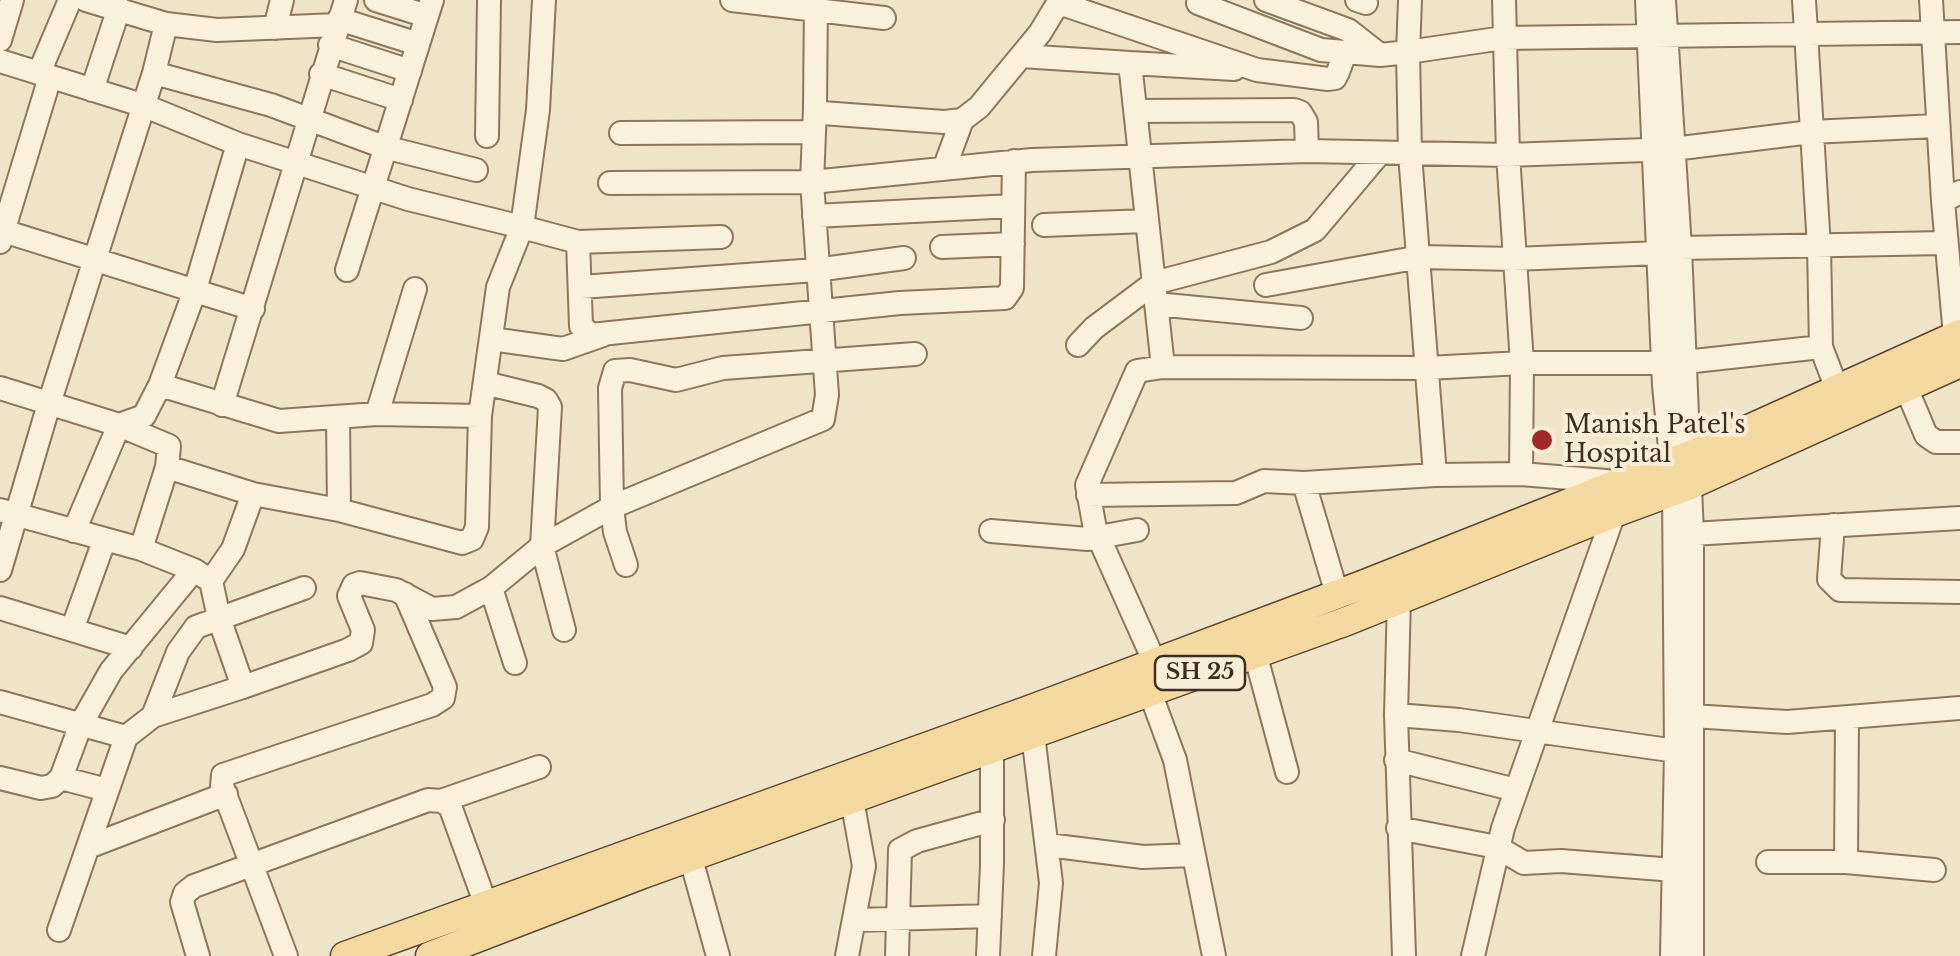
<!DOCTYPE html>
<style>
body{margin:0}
canvas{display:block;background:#f0e4c8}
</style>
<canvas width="1960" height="956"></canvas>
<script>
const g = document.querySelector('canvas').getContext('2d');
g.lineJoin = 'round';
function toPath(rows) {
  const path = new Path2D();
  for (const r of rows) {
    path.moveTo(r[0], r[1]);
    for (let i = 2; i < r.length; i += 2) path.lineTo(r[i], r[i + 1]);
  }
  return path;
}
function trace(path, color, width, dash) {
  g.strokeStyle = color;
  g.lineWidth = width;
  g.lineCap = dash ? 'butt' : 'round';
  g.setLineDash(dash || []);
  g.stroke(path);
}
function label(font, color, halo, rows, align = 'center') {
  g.font = font + ' "Libre Baskerville",serif';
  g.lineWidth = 8;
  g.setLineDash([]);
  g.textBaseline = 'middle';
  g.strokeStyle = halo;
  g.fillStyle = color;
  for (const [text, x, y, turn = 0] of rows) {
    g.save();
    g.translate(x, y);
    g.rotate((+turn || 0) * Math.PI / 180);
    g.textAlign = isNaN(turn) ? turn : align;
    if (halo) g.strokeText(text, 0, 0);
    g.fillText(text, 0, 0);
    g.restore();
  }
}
const minor = toPath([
 [86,0,166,24,217,30,337,25],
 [376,0,427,16],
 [732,0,884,18],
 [816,0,815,108,822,113,944,122,962,120,979,107,1040,33,1060,0],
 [1199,0,1198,3,1321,50,1380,55,1408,52,1410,0],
 [1266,0,1348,30,1380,55],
 [1357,0,1366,3],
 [1504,0,1508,155,1522,363,1521,474],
 [1647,0,1664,385,1674,491,1676,751,1672,956],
 [1664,0,1680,248,1692,534,1692,956],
 [1804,0,1819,247,1821,347,1842,402],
 [1931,0,1943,201],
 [1059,3,1257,70,1328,79,1335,78,1338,72,1345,53],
 [339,19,418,44],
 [275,28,282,0],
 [0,40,12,0],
 [330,45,410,71],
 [1021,56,1130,63,1163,367],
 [0,61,145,106,238,144,408,199,522,227,538,110,544,0],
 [1130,63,1234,69],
 [39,73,70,0],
 [154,73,166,24],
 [321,74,401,100],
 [92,90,119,8],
 [815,108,812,182,1032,160,1307,151,1508,155,1673,149,1811,132,1937,126],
 [1137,111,1294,110,1300,112,1306,122,1307,151],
 [621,133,814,132],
 [487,136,489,0],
 [944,169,962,120],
 [814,216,1013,206],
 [1044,225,1146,221],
 [0,230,253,309],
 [0,242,50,77],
 [578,242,581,326,591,335,900,303,1005,298,1012,288,1014,161],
 [942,247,1013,244],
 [1680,248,1945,243],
 [347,270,432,0],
 [1266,285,1420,257,1514,259,1659,253],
 [581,287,816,270,904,258],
 [1156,304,1301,318],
 [1955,336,1943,201,1960,192],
 [491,339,563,349,603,335],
 [1078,345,1094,328,1154,283,1271,252,1315,230,1379,154],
 [1685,362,1821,347],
 [485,383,538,396,546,400,550,407,542,546,564,630],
 [160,385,279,421,377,414,480,416],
 [1905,385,1926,435,1936,442,1960,442],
 [0,388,119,425,144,416,160,385,194,293,238,144],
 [222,405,346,0],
 [377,414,415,289],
 [338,417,339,510],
 [167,467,253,494],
 [1435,475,1410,154,1408,52,1503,38,1960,32],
 [1304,483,1337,594],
 [1088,495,1236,493,1264,481,1304,483,1435,475,1521,474,1618,482],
 [0,510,141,549,194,570,211,581,219,618,243,687,348,650,361,643,363,630,349,596,354,585,360,583,396,590,432,609,456,607,491,588,542,546,612,507,823,419,827,395,812,182,610,183],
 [1833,525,1829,579,1840,590,1960,592],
 [74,531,119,425,169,446,167,467,141,549],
 [991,531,1088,539,1137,530],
 [1692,534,1960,518],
 [626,565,615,532,612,507,610,388,615,371,630,370,676,380,723,368,915,354],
 [0,570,49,404,154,73,271,105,384,147,476,170],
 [211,581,233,549,253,494,339,510,462,543,472,539,477,527,480,416,498,287,522,227,578,242,721,237],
 [491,588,515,663],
 [1399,598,1396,715,1404,956],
 [0,608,131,648],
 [72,630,104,541],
 [1255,653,1287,772],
 [1155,663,1095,529,1087,485,1137,371,1163,367,1427,368,1522,363,1663,363],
 [1144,676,1175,760,1214,956],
 [0,702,126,737,59,930],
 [1396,715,1459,720,1676,751],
 [153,716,243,687],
 [1692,716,1787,722,1960,708],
 [1031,718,1051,883,1044,956],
 [126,737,153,716,178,652,196,627,304,588],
 [1396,760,1516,790],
 [0,778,41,788,52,786,61,778,81,724,111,671,194,570],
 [61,778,107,790],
 [441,801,539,767],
 [1398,828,1497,847,1524,863,1561,861,1674,870],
 [1048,845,1143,857,1192,855],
 [88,847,226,794],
 [691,859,718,956],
 [1768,862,1846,862,1934,870],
 [1846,862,1847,718],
 [856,920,990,916],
 [198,956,182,902,185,893,194,886,428,800,441,801,450,806,486,905],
 [286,956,222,786,223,775,432,705,443,698,445,687,405,594],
 [847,956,864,866,849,783],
 [897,956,900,850,917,841,993,820],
 [988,956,992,864,992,747],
 [1473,956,1503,828,1614,513]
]);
const major = toPath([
 [345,956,1029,710,1362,585,1700,451,1960,334],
 [430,956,643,874,1347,621,1614,513,1690,485,1960,363]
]);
trace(minor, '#8d765c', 26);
trace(major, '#5b4430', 31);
trace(minor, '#faf1dc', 22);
trace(major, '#f3d9a0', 28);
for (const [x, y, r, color] of [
 [1542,440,12,"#9e2a2b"]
]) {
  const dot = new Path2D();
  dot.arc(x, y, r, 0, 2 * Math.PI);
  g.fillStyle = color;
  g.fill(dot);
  trace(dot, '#f7eed8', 4);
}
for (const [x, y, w] of [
 [1200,673,90]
]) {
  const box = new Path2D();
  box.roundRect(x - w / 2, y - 17, w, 34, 8);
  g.fillStyle = '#f7eed8';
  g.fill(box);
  trace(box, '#3d2e20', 2.5);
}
label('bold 22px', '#3d2e20', null, [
 ["SH 25",1200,673]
]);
label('25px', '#3d2e20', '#f7eed8', [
 ["Manish Patel's",1564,426],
 ["Hospital",1564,455]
], 'left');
</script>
